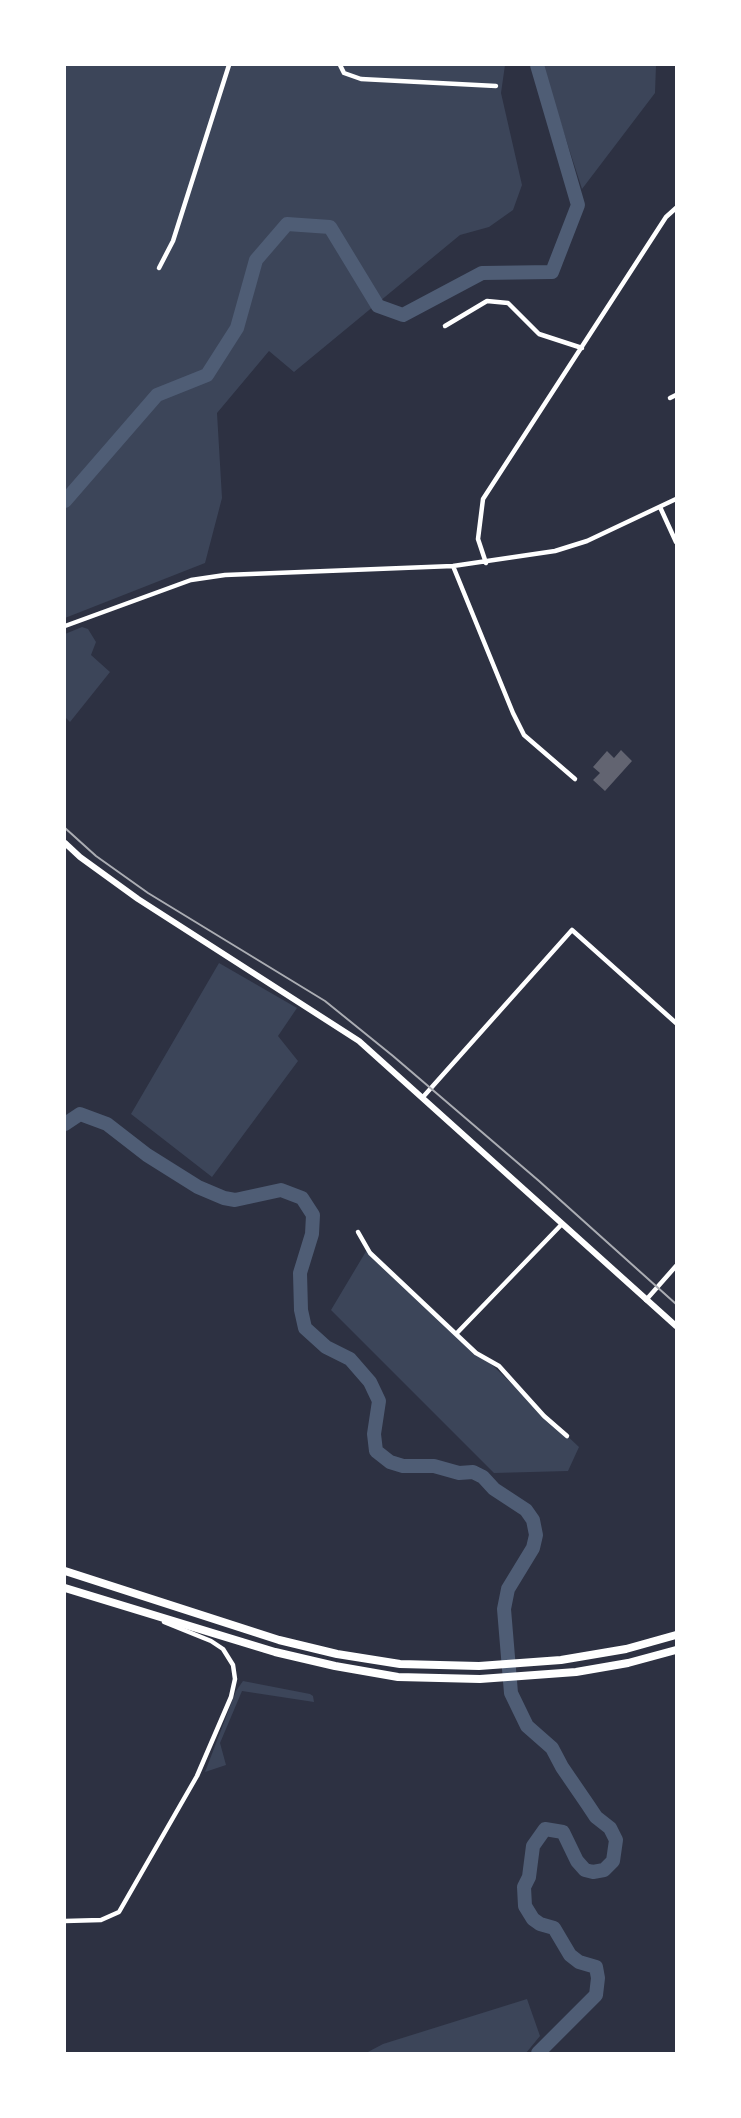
<!DOCTYPE html>
<style>
body{margin:0}
#map{position:relative;width:741px;height:2118px;overflow:hidden;background:#2d3142;font-family:"Golos Text",sans-serif}
canvas{display:block}
.frame{position:absolute;inset:0;border:66px solid #fff;pointer-events:none}
</style>
<div id="map">
<canvas width="741" height="2118"></canvas>
<div class="frame"></div>
</div>
<script>
const g = document.querySelector('canvas').getContext('2d');
g.lineJoin = 'round';
function fill(path, color) {
  g.fillStyle = color;
  g.fill(path, 'evenodd');
}
function toPath(rows) {
  const path = new Path2D();
  for (const r of rows) {
    path.moveTo(r[0], r[1]);
    for (let i = 2; i < r.length; i += 2) path.lineTo(r[i], r[i + 1]);
  }
  return path;
}
function trace(path, color, width, dash) {
  g.strokeStyle = color;
  g.lineWidth = width;
  g.lineCap = dash ? 'butt' : 'round';
  g.setLineDash(dash || []);
  g.stroke(path);
}
fill(toPath([
 [65,65,505,65,501,93,522,185,513,210,489,227,460,235,294,372,269,351,217,413,222,498,205,563,65,618],
 [542,65,656,65,655,93,582,189],
 [82,627,88,629,96,642,91,655,110,672,70,722,65,717,65,634],
 [219,963,297,1008,278,1036,298,1061,212,1177,131,1114],
 [368,1248,579,1447,568,1471,494,1473,331,1310],
 [243,1681,310,1694,313,1696,314,1702,242,1691,220,1743,226,1765,205,1772,236,1691],
 [527,1999,540,2036,526,2053,366,2053,383,2044]
]), '#3c4559');
trace(toPath([
 [65,501,157,395,207,375,237,328,256,260,287,224,330,227,378,306,403,315,482,273,552,272,578,205,537,65],
 [65,1124,80,1114,107,1124,147,1155,198,1187,224,1198,235,1200,281,1190,302,1198,313,1215,312,1234,300,1273,301,1310,305,1328,326,1347,350,1359,370,1382,379,1401,374,1434,376,1451,390,1462,403,1466,434,1466,459,1473,473,1472,483,1477,494,1489,526,1510,533,1520,536,1535,533,1548,508,1589,504,1609,511,1693,527,1726,552,1748,562,1767,588,1805,596,1817,610,1828,616,1840,613,1861,604,1870,593,1872,585,1870,577,1861,563,1832,545,1829,533,1846,529,1877,524,1887,525,1906,533,1919,540,1924,554,1928,570,1955,579,1962,596,1967,598,1978,596,1995,538,2053]
]), '#4f5d75', 14);
fill(toPath([
 [621,750,632,761,605,791,593,780,600,773,593,767,607,751,614,758]
]), '#626471');
trace(toPath([
 [340,65,344,73,361,79,496,86],
 [159,268,173,241,229,65],
 [445,326,487,301,508,303,539,334,582,348],
 [670,398,676,395],
 [660,507,676,542],
 [486,563,478,539,483,499,666,217,676,208],
 [453,566,513,713,524,735,575,779],
 [65,626,191,580,225,575,453,566,555,551,587,541,676,499],
 [423,1097,572,930,676,1023],
 [358,1232,370,1253,476,1353,499,1366,544,1416,567,1436],
 [646,1300,676,1266],
 [456,1334,562,1224],
 [65,1921,101,1920,119,1912,197,1776,231,1697,235,1679,233,1665,223,1649,211,1641,164,1622]
]), '#fff', 4.5);
trace(toPath([
 [65,843,80,857,138,899,359,1041,676,1326]
]), '#fff', 6);
trace(toPath([
 [65,1571,279,1640,337,1654,400,1664,479,1666,561,1660,626,1649,676,1635],
 [65,1588,275,1652,335,1666,398,1677,480,1679,576,1672,628,1663,676,1650]
]), '#fff', 8);
trace(toPath([
 [65,828,96,856,148,893,325,1001,393,1056,539,1181,676,1304]
]), '#abadb3', 2);
</script>
